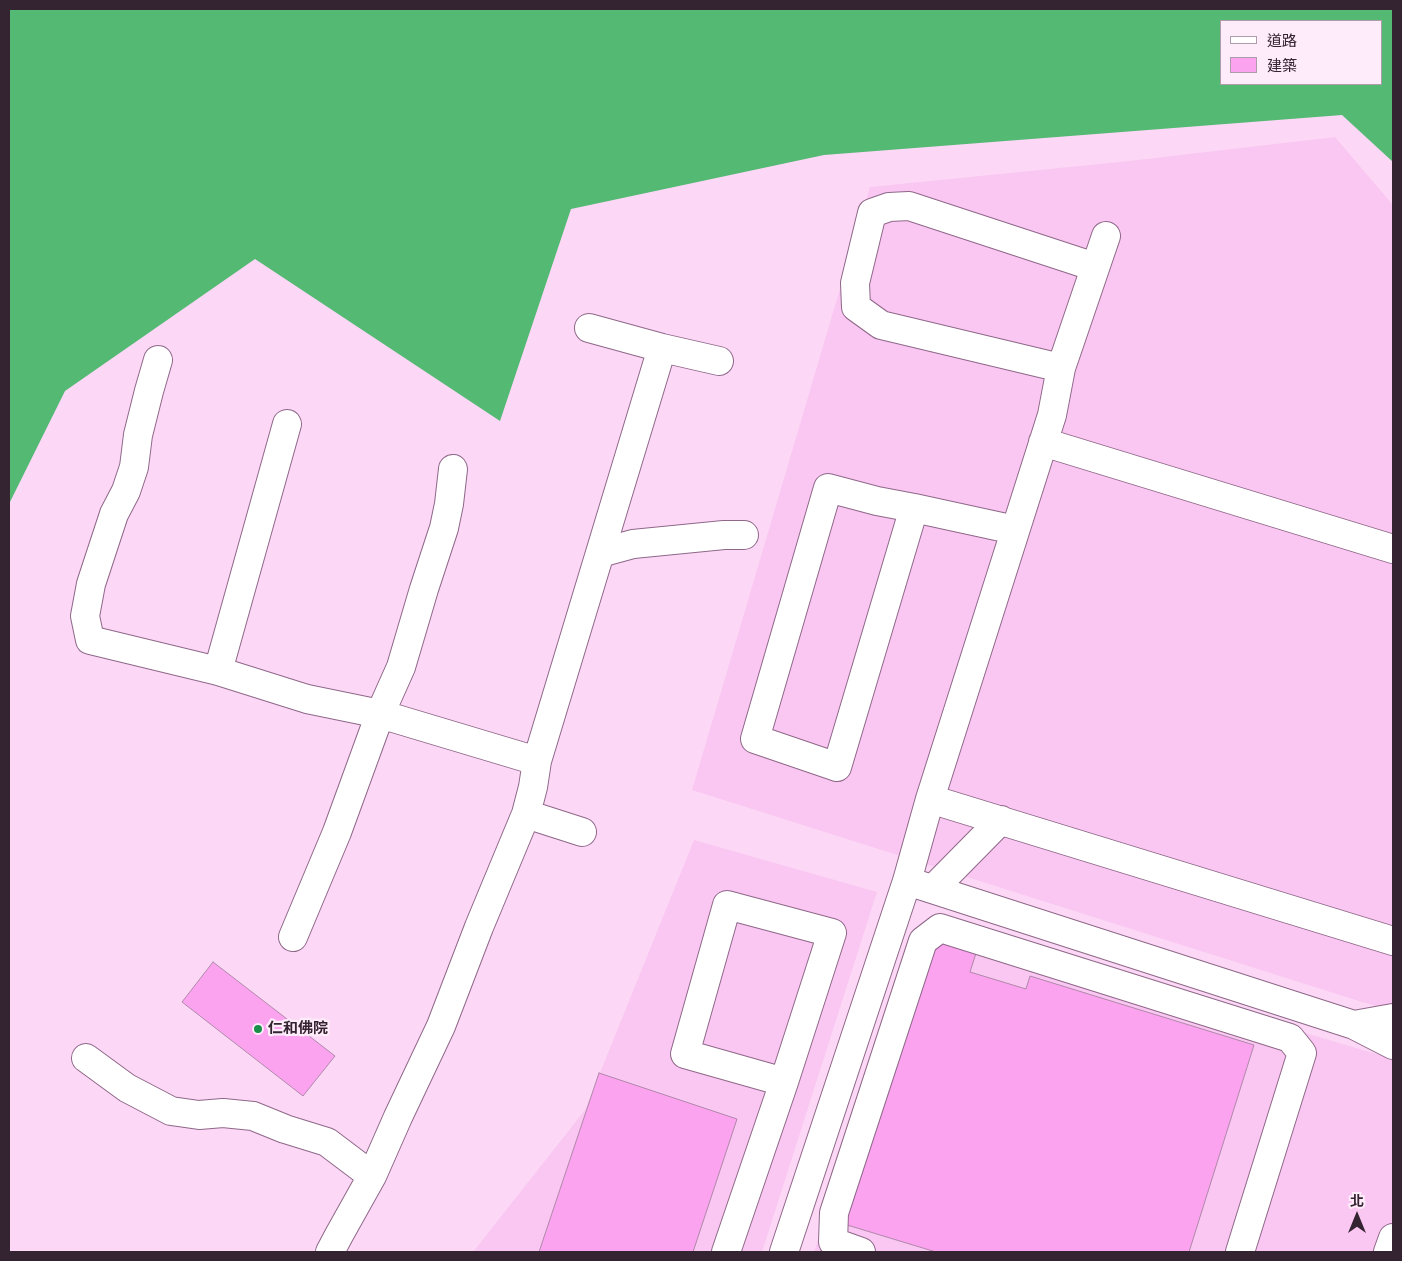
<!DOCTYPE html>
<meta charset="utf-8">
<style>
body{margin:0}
#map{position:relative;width:1402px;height:1261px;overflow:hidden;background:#fcd8f6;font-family:"Archivo Narrow","Noto Sans TC",sans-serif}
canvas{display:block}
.frame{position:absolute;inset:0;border:10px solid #342331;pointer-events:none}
.legend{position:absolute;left:1220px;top:20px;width:162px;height:65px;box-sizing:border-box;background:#feecfb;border:1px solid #ad9caa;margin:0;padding:6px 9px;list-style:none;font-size:15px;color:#342331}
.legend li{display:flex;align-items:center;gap:10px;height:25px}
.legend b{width:25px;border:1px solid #ad9caa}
.north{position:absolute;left:1332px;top:1191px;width:50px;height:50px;-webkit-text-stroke:4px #feecfb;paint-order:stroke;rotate:0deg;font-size:14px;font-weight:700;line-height:20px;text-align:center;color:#342331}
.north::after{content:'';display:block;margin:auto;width:18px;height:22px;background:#342331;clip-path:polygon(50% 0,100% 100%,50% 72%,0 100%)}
</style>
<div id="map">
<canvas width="1402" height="1261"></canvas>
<div class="frame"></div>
<ul class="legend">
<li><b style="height:6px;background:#fff"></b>道路</li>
<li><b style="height:14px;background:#fba3ef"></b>建築</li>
</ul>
<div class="north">北</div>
</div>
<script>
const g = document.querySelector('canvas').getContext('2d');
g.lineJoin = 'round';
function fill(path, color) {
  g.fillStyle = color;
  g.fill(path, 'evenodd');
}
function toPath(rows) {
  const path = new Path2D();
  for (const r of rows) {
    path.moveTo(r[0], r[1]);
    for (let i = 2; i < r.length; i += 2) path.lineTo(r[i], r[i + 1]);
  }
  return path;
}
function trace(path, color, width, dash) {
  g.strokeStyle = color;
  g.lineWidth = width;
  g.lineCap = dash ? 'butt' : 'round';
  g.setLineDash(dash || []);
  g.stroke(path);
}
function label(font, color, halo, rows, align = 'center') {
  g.font = font + ' "Archivo Narrow","Noto Sans TC",sans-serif';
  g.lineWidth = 4.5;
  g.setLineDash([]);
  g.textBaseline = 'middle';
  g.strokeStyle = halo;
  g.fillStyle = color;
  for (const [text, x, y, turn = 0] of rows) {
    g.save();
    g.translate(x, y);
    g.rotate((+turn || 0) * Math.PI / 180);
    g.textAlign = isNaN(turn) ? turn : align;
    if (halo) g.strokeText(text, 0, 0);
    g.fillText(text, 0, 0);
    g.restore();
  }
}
fill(toPath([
 [1335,137,1393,205,1393,1011,1362,1002,692,790,870,187,1129,161],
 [694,840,877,892,762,1252,473,1252,585,1110],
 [926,920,1393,1059,1393,1252,814,1252]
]), '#f9c7f1');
fill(toPath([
 [9,9,1393,9,1393,162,1342,115,824,155,571,209,500,421,255,259,65,391,9,504],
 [1221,21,1381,21,1381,84,1221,84]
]), '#53b973');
const building = toPath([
 [924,934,977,950,970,972,1026,989,1030,976,1254,1045,1189,1252,936,1252,834,1221,924,934],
 [213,962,335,1056,303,1096,182,1002,213,962],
 [599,1073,737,1119,693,1252,539,1252,599,1073]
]);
fill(building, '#fba3ef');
trace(building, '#b088aa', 1);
const minor = toPath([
 [589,328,662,348,719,361],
 [158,360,149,391,138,435,134,467,126,491,114,514,91,584,85,616,90,640,218,671,307,699,380,714,537,761],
 [1061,368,881,325,856,307,855,283,872,213,889,207,909,206,1095,267],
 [1043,442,1393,549],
 [914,508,837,767,755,739,828,488,877,501,914,508,1015,530],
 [600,553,633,544,724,535,744,535],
 [218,671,287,424],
 [930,799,1393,941],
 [526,814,582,832],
 [907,881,1354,1025,1393,1018],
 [933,889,1001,820],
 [293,937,337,832,380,714,401,667,424,589,444,528,449,504,453,469],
 [1354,1025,1393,1045],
 [86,1058,127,1088,171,1111,199,1115,223,1113,253,1116,285,1129,327,1142,372,1176],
 [330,1252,339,1235,372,1176,398,1117,441,1026,479,927,526,814,533,787,537,761,662,348],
 [726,1252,784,1082,832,933,727,905,685,1054,784,1082],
 [784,1252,907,881,930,799,1052,415,1061,368,1106,236],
 [861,1252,833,1242,834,1213,923,941,940,928,1290,1038,1302,1053,1240,1252],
 [1388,1252,1393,1238]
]);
trace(minor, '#8f6889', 30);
trace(minor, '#fff', 28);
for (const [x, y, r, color] of [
 [258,1029,5,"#198f49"]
]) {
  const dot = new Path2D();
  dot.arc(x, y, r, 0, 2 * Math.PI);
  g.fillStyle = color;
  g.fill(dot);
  trace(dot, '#feecfb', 2);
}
label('bold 15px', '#342331', '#feecfb', [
 ["仁和佛院",268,1029]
], 'left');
</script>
